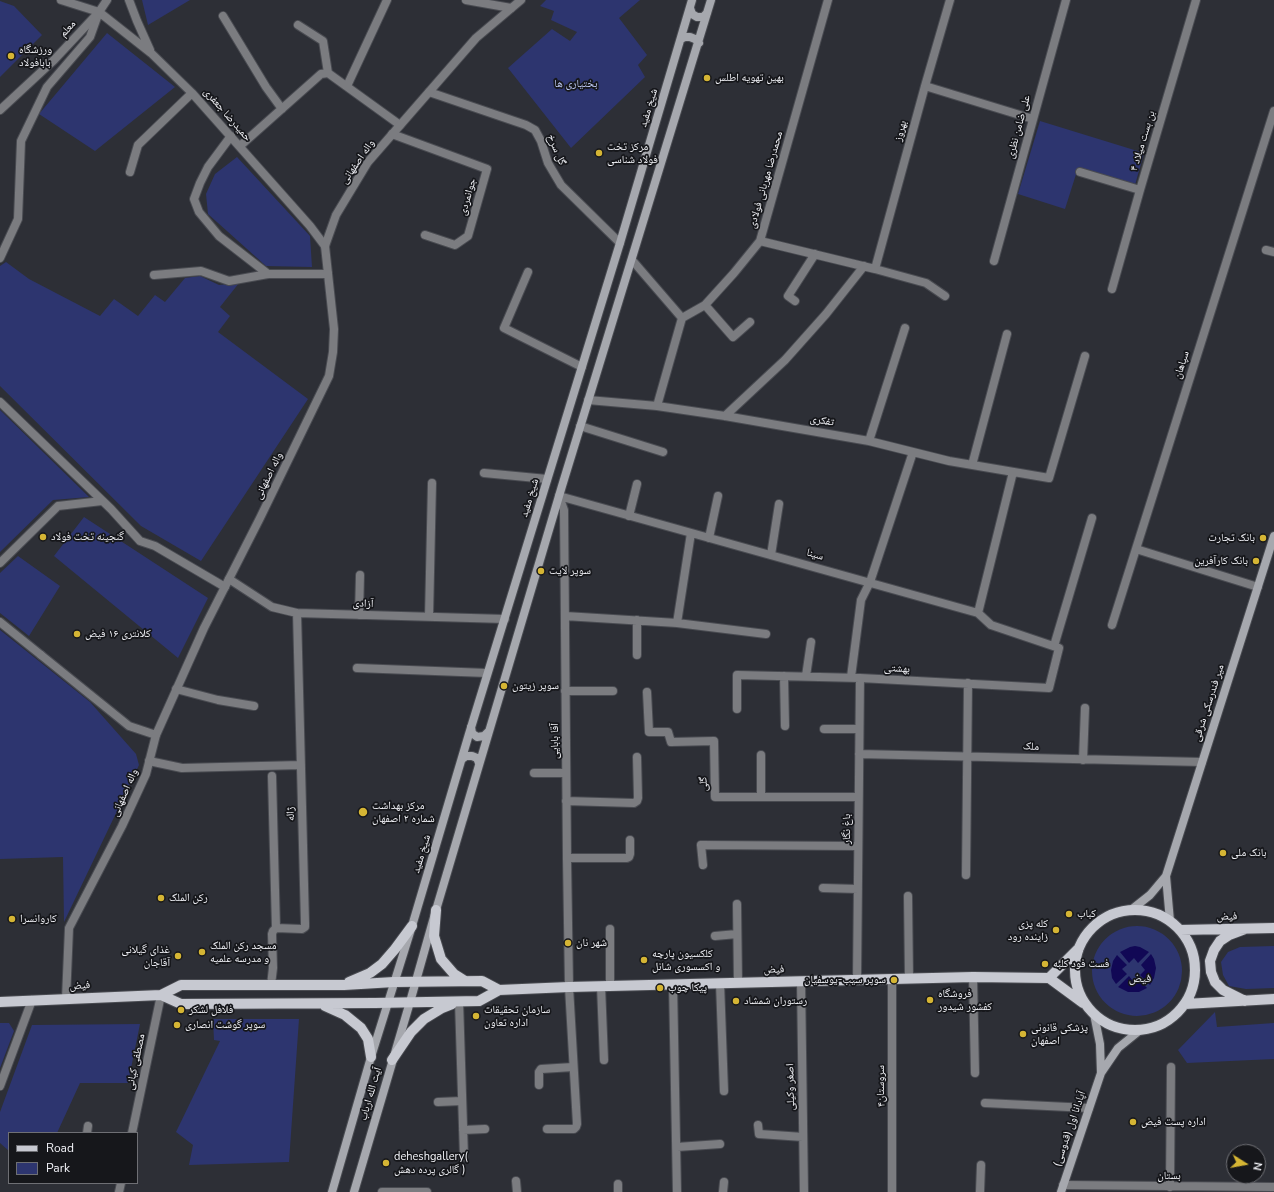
<!DOCTYPE html>
<meta charset="utf-8">
<style>
body{margin:0}
#map{position:relative;width:1274px;height:1192px;overflow:hidden;background:#2d2f36;font-family:"Nunito Sans",sans-serif}
canvas{display:block}
.legend{position:absolute;left:8px;top:1132px;width:130px;height:52px;box-sizing:border-box;background:#16171b;border:1px solid #6e6f74;margin:0;padding:5px 7px;list-style:none;font-size:12px;color:#f3f4f9}
.legend li{display:flex;align-items:center;gap:8px;height:20px}
.legend b{width:20px;border:1px solid #6e6f74}
.north{position:absolute;left:1226px;top:1144px;width:40px;height:40px;box-sizing:border-box;background:#16171b;border:1px solid #6e6f74;border-radius:50%;rotate:101deg;font-size:11px;font-weight:700;line-height:16px;text-align:center;color:#f3f4f9}
.north::after{content:'';display:block;margin:auto;width:14px;height:18px;background:#d5b534;clip-path:polygon(50% 0,100% 100%,50% 72%,0 100%)}
</style>
<div id="map">
<canvas width="1274" height="1192"></canvas>
<ul class="legend">
<li><b style="height:5px;background:#c7c9d1"></b>Road</li>
<li><b style="height:11px;background:#2d356f"></b>Park</li>
</ul>
<div class="north">N</div>
</div>
<script>
const g = document.querySelector('canvas').getContext('2d');
g.lineJoin = 'round';
function fill(path, color) {
  g.fillStyle = color;
  g.fill(path, 'evenodd');
}
function toPath(rows) {
  const path = new Path2D();
  for (const r of rows) {
    if (r.length === 3) {
      path.moveTo(r[0] + r[2], r[1]);
      path.arc(r[0], r[1], r[2], 0, 2 * Math.PI);
      continue;
    }
    path.moveTo(r[0], r[1]);
    for (let i = 2; i < r.length; i += 2) path.lineTo(r[i], r[i + 1]);
  }
  return path;
}
function trace(path, color, width, dash) {
  g.strokeStyle = color;
  g.lineWidth = width;
  g.lineCap = dash ? 'butt' : 'round';
  g.setLineDash(dash || []);
  g.stroke(path);
}
function label(font, color, halo, rows, align = 'center') {
  g.font = font + ' "Nunito Sans","Noto Naskh Arabic",sans-serif';
  g.lineWidth = 3.5;
  g.setLineDash([]);
  g.textBaseline = 'middle';
  g.strokeStyle = halo;
  g.fillStyle = color;
  for (const [text, x, y, turn = 0] of rows) {
    g.save();
    g.translate(x, y);
    g.rotate((+turn || 0) * Math.PI / 180);
    g.textAlign = isNaN(turn) ? turn : align;
    if (halo) g.strokeText(text, 0, 0);
    g.fillText(text, 0, 0);
    g.restore();
  }
}
fill(toPath([
 [142,0,190,0,148,25],
 [546,0,640,0,619,18,647,55,638,65,645,77,571,148,508,68,552,29,570,41,577,32,551,20,554,11,540,6],
 [0,1,14,6,42,35,0,77],
 [107,33,175,87,95,151,39,114],
 [1040,121,1144,153,1135,185,1078,168,1065,209,1018,194],
 [237,157,310,236,312,267,266,266,208,214,206,194,215,174],
 [6,262,29,279,100,316,114,299,138,316,155,295,165,302,185,278,200,276,219,285,239,283,220,307,230,316,218,332,308,399,201,561,141,526,0,386,0,266],
 [0,410,89,497,53,500,0,552],
 [84,517,208,598,178,658,54,556],
 [18,556,60,586,29,636,0,613,0,573],
 [0,630,90,702,136,754,139,765,64,922,63,857,0,859],
 [1137,971,45],
 [1274,946,1274,988,1246,989,1229,986,1223,975,1221,962,1228,952,1240,947],
 [1215,1012,1217,1027,1274,1023,1274,1059,1187,1063,1178,1050],
 [213,1019,299,1019,289,1162,189,1165,193,1145,176,1132,220,1041,214,1040],
 [0,1023,9,1023,14,1031,0,1068],
 [140,1024,128,1083,80,1083,57,1133,9,1133,9,1151,0,1143,0,1112,32,1025]
]), '#2d356f');
fill(toPath([
 [1135,946,1140,947,1149,952,1138,963,1134,958,1129,963,1120,952,1130,947],
 [1151,954,1154,959,1156,968,1154,978,1150,985,1140,975,1145,970,1141,965],
 [1117,955,1127,965,1122,969,1127,974,1116,984,1112,978,1111,970,1113,961],
 [1129,976,1133,981,1137,977,1147,988,1139,992,1128,992,1118,987]
]), '#110855');
const pedestrian = toPath([
 [0,402,111,509,140,541,155,546,225,587],
 [0,563,58,506,102,501],
 [0,622,41,655]
]);
const minor = toPath([
 [129,0,137,21,150,50],
 [466,0,511,8],
 [223,16,266,87,282,109],
 [298,25,323,41,328,73],
 [328,73,400,125],
 [347,86,387,0],
 [925,86,1033,119],
 [429,92,526,125,535,130,541,141,548,163,561,185,620,243],
 [392,134,487,169,468,236,455,245,425,235],
 [231,136,208,167,200,183,194,199,199,212,219,236,268,274],
 [240,146,321,74,328,73],
 [130,172,138,145,192,93],
 [1080,172,1140,190],
 [760,241,875,269,926,283,945,296],
 [1266,250,1274,252],
 [0,258,18,219,21,141,47,87,90,37,99,12,151,53,192,93,310,226,325,246],
 [632,260,682,318],
 [994,261,1066,0],
 [875,269,925,86,950,0],
 [528,272,504,328,582,367],
 [154,275,201,271,229,281,268,274,328,274],
 [1112,289,1140,190,1196,0],
 [795,301,788,296,815,254],
 [705,305,733,337,750,322],
 [588,400,657,406,725,416,869,441,949,461,1049,478,1085,356],
 [657,406,682,318,705,305,734,273,760,241,828,0],
 [725,416,785,360,826,314,864,266],
 [580,426,663,452],
 [869,441,905,328],
 [972,465,1007,334],
 [484,473,547,479],
 [559,496,978,613,991,625,1059,648,1049,688,860,678,737,675,737,709],
 [629,516,637,484],
 [709,538,718,496],
 [1136,549,1258,587],
 [771,555,779,504],
 [229,579,272,607,297,613,505,619],
 [978,613,1013,472],
 [359,615,360,575],
 [565,616,677,623,766,634],
 [429,617,432,483],
 [637,620,637,655],
 [677,623,691,533],
 [1112,625,1274,111],
 [1054,646,1092,518],
 [41,655,129,726,156,735],
 [357,668,487,673],
 [784,676,785,726],
 [806,676,811,642],
 [851,677,861,600,870,582,913,452],
 [176,689,218,700,254,706],
 [565,691,613,691],
 [647,692,649,732,668,732,671,742,714,741,715,797,858,797],
 [824,729,859,729],
 [859,754,1202,762],
 [1083,760,1085,708],
 [149,761,182,768,301,765],
 [534,773,566,773],
 [272,776,276,928],
 [761,797,761,755],
 [566,801,634,803,637,801,638,798,637,757],
 [567,858,627,858,629,857,630,854,630,840],
 [703,865,701,845,858,846],
 [966,875,968,683],
 [823,888,858,889],
 [908,896,909,979],
 [737,904,738,983],
 [610,929,610,986],
 [715,936,737,934],
 [973,977,975,1073],
 [857,980,860,678],
 [801,981,804,1192],
 [720,983,724,1091],
 [673,984,677,1192],
 [271,985,273,968,272,934,273,931,276,928,302,929,305,927,305,923,297,613],
 [601,986,604,1060],
 [459,1001,464,1157],
 [539,1085,539,1072,541,1069,573,1067],
 [438,1102,462,1101],
 [985,1103,1089,1108],
 [758,1125,759,1134,803,1137],
 [547,1129,574,1129,576,1127,577,1124,569,987,567,858,564,510,559,496],
 [463,1130,485,1129],
 [87,1133,88,1126],
 [677,1147,720,1144],
 [516,1181,517,1192],
 [618,1184,618,1192],
 [1063,1185,1274,1187],
 [1170,1187,1171,1067],
 [382,1192,427,1192],
 [723,1192,724,1182],
 [892,1192,892,979],
 [980,1192,981,1165]
]);
const tertiary = toPath([
 [61,0,99,12],
 [0,110,54,60,99,12,107,0],
 [66,999,69,928,122,826,146,774,156,735,204,628,260,518,329,376,333,352,334,329,325,246,336,215,368,162,429,92,476,38,521,0],
 [0,1086,32,1000],
 [132,1133,161,995],
 [119,1192,121,1183]
]);
const secondary = toPath([
 [690,8,692,14,697,17,703,17,707,13],
 [681,39,685,37,690,37,695,39,699,43],
 [471,727,472,733,477,737,484,736,488,732],
 [462,759,466,756,472,756,477,758,479,763],
 [1166,876,1170,921],
 [1131,910,1150,895,1166,876,1274,536],
 [1094,1014,1100,1044,1101,1073],
 [332,1192,371,1057,412,926,469,734,620,243,692,0],
 [354,1192,410,1002,436,910,562,486,711,0],
 [1061,1192,1101,1073,1118,1048,1139,1031]
]);
const primary = toPath([
 [1135,970,60],
 [436,910,434,936,441,959,454,974,465,981],
 [1245,929,1229,935,1220,941,1214,950,1210,961,1211,972,1215,982,1223,990,1245,1001],
 [1180,930,1274,928],
 [1049,978,1083,1003],
 [1049,978,1079,948],
 [349,982,370,973,382,964,395,949,412,926],
 [161,995,181,1004,375,1003,479,1001,499,990,569,987,973,977,1049,978],
 [0,1002,161,995,181,985,344,985,394,982,482,981,499,990],
 [1185,1004,1274,999],
 [325,1006,345,1015,361,1028,368,1039,371,1057],
 [392,1060,411,1032,424,1019,442,1008,452,1004]
]);
trace(pedestrian, '#494b51', 10);
trace(minor, '#494b51', 10);
trace(tertiary, '#494b51', 10);
trace(secondary, '#494b51', 10);
trace(primary, '#494b51', 12);
trace(pedestrian, '#7b7c80', 8);
trace(minor, '#7b7c80', 8);
trace(tertiary, '#7b7c80', 8);
trace(secondary, '#a6a8ae', 8);
trace(primary, '#c7c9d1', 10);
for (const [x, y, r, color] of [
 [11,56,4,"#d5b534"],
 [707,78,4,"#d5b534"],
 [599,153,4,"#d5b534"],
 [43,537,4,"#d5b534"],
 [1263,538,4,"#d5b534"],
 [1256,561,4,"#d5b534"],
 [541,571,4,"#d5b534"],
 [77,634,4,"#d5b534"],
 [504,686,4,"#d5b534"],
 [363,812,5,"#d5b534"],
 [1223,853,4,"#d5b534"],
 [161,898,4,"#d5b534"],
 [1069,914,4,"#d5b534"],
 [12,919,4,"#d5b534"],
 [1056,930,4,"#d5b534"],
 [568,943,4,"#d5b534"],
 [202,952,4,"#d5b534"],
 [178,956,4,"#d5b534"],
 [644,960,4,"#d5b534"],
 [1045,964,4,"#d5b534"],
 [894,980,4,"#d5b534"],
 [660,988,4,"#d5b534"],
 [930,1000,4,"#d5b534"],
 [736,1001,4,"#d5b534"],
 [181,1010,4,"#d5b534"],
 [476,1016,4,"#d5b534"],
 [177,1025,4,"#d5b534"],
 [1023,1034,4,"#d5b534"],
 [1133,1122,4,"#d5b534"],
 [386,1163,4,"#d5b534"]
]) {
  const dot = new Path2D();
  dot.arc(x, y, r, 0, 2 * Math.PI);
  g.fillStyle = color;
  g.fill(dot);
  trace(dot, '#16171b', 1.5);
}
label('11px', '#f3f4f9', '#16171b', [
 ["معلم",68,29,-47],
 ["شیخ مفید",649,108,-73],
 ["حمیدرضا جعفری",227,115,49],
 ["علی ضامن نظری",1019,127,-75],
 ["بهروز",901,131,-75],
 ["بن بست میلاد ۴",1143,141,-73],
 ["گل سرخ",556,150,67],
 ["واله اصفهانی",358,162,-55],
 ["محمدرضا مهربانی فولادی",766,180,-74],
 ["جوانمردی",468,197,-74],
 ["سپاهان",1182,365,-72],
 ["تفکری",822,421,10],
 ["واله اصفهانی",269,476,-64],
 ["شیخ مفید",530,498,-73],
 ["سینا",815,555,15],
 ["آزادی",363,604,2],
 ["بهشتی",897,669,3],
 ["میر فندرسکی شرقی",1209,703,-72],
 ["آقا بابایی",555,741,-90],
 ["ملک",1031,747,2],
 ["گلی",704,784,-92],
 ["واله اصفهانی",125,793,-66],
 ["ژاله",291,814,-92],
 ["باغ نگار",847,829,-90],
 ["شیخ مفید",422,854,-73],
 ["فیض",1227,917,-1],
 ["فیض",774,970,-1],
 ["فیض",80,986,-3],
 ["مصطفی کیانی",136,1062,-78],
 ["سروستان۴",881,1086,-90],
 ["اصغر وکیلی",791,1087,-91],
 ["آیت الله ارباب",371,1094,-74],
 ["آپادانا اول (قدوسی)",1070,1129,-71],
 ["بستان",1169,1176]
]);
label('11px', '#f3f4f9', '#16171b', [
 ["ورزشگاه",19,50],
 ["بابافولاد",19,63],
 ["بهین تهویه اطلس",715,78],
 ["مرکز تخت",607,147],
 ["فولاد شناسی",607,160],
 ["گنجینه تخت فولاد",51,537],
 ["بانک تجارت",1255,538,"right"],
 ["بانک کارآفرین",1248,561,"right"],
 ["سوپر لایت",549,571],
 ["کلانتری ۱۶ فیض",85,634],
 ["سوپر زیتون",512,686],
 ["مرکز بهداشت",372,806],
 ["شماره ۲ اصفهان",372,819],
 ["بانک ملی",1231,853],
 ["رکن الملک",169,898],
 ["کباب",1077,914],
 ["کاروانسرا",20,919],
 ["کله پزی",1048,924,"right"],
 ["زاینده رود",1048,937,"right"],
 ["شهر نان",576,943],
 ["مسجد رکن الملک",210,946],
 ["و مدرسه علمیه",210,959],
 ["غذای گیلانی",170,950,"right"],
 ["آقاجان",170,963,"right"],
 ["کلکسیون پارچه",652,954],
 ["و اکسسوری شانل",652,967],
 ["فست فود کلبه",1053,964],
 ["سوپر سیب-یوسفیان",886,980,"right"],
 ["پیکا چوب",668,988],
 ["فروشگاه",938,994],
 ["کفشور شیدور",938,1007],
 ["رستوران شمشاد",744,1001],
 ["فلافل لشکر",189,1010],
 ["سازمان تحقیقات",484,1010],
 ["اداره تعاون",484,1023],
 ["سوپر گوشت انصاری",185,1025],
 ["پزشکی قانونی",1031,1028],
 ["اصفهان",1031,1041],
 ["اداره پست فیض",1141,1122],
 ["deheshgallery(",394,1157],
 ["گالری پرده دهش )",394,1170]
], 'left');
label('11px', '#c4cffb', '#16171b', [
 ["بختیاری ها",576,84]
]);
label('12px', '#dfe1eb', '#16171b', [
 ["فیض",1140,979]
]);
</script>
